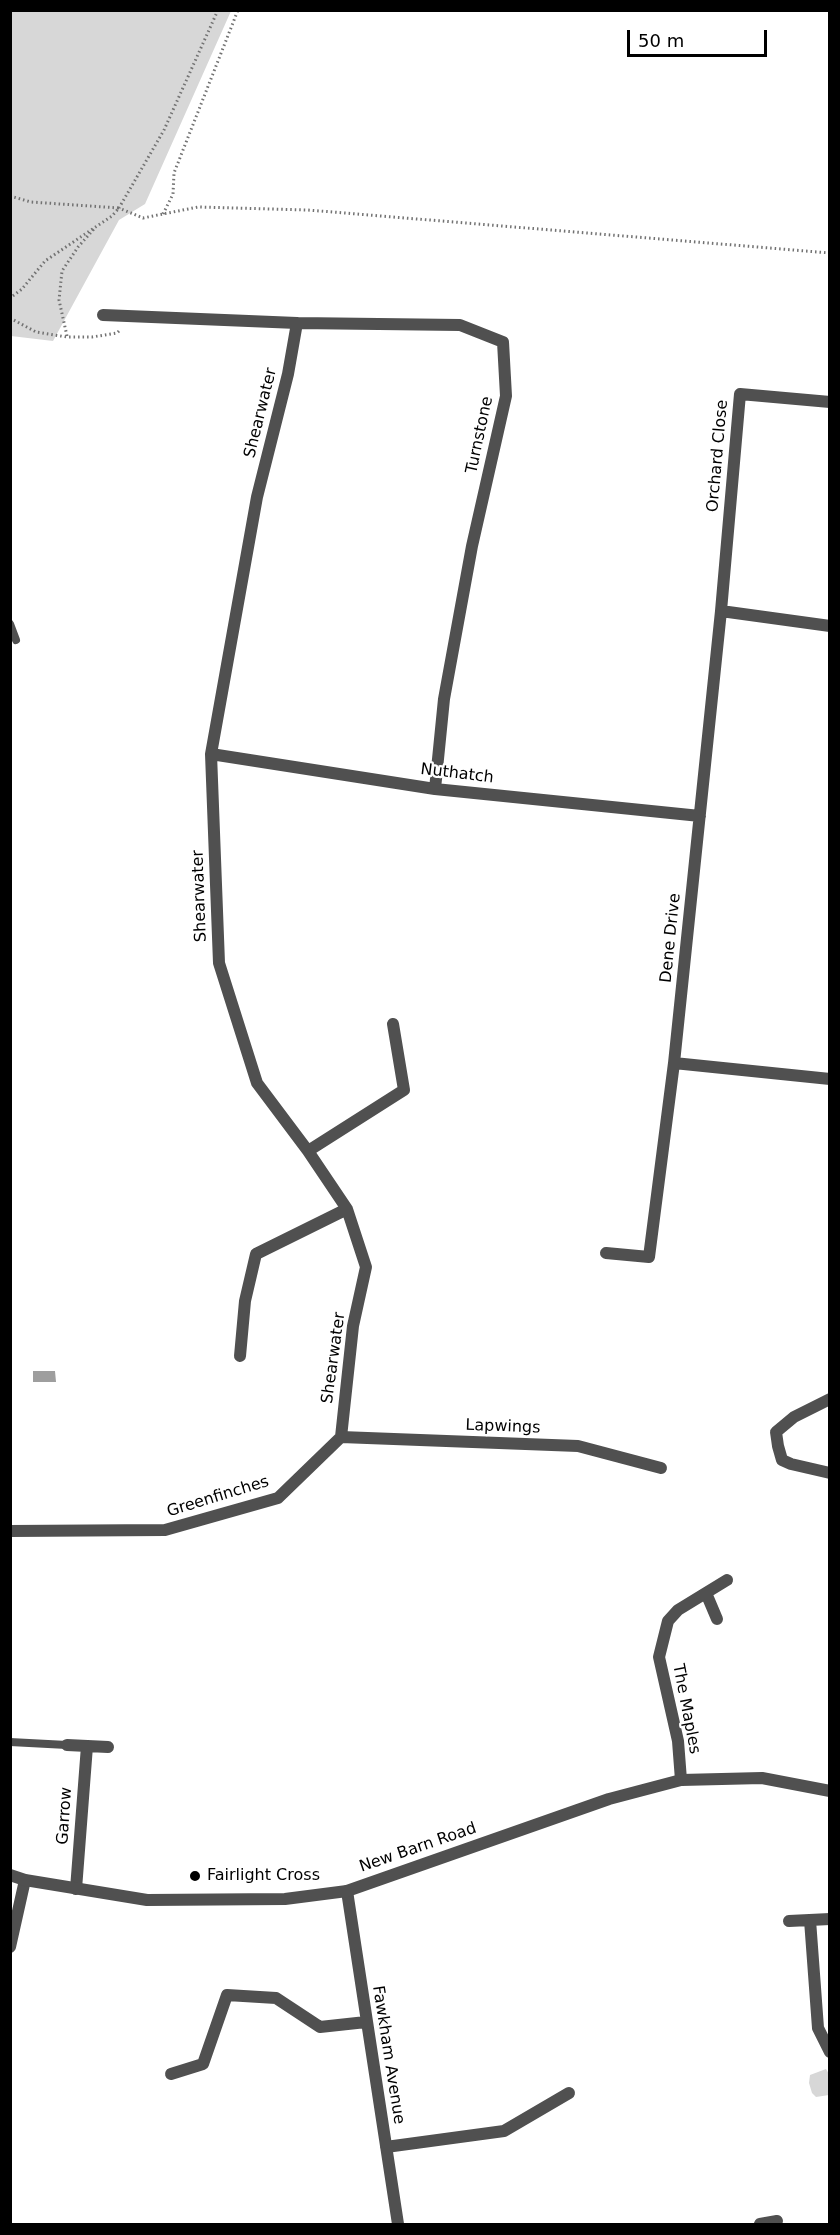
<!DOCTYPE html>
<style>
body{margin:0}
#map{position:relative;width:840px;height:2235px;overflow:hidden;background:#fff;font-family:"DejaVu Sans",sans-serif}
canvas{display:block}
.frame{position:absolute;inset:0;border:12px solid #000;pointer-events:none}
.scale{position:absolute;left:627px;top:30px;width:140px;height:27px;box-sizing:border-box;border:3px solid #000;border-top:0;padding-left:8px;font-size:18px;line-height:21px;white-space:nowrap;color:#000;-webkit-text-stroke:4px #fff;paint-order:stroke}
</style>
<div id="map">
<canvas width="840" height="2235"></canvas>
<div class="frame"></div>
<div class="scale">50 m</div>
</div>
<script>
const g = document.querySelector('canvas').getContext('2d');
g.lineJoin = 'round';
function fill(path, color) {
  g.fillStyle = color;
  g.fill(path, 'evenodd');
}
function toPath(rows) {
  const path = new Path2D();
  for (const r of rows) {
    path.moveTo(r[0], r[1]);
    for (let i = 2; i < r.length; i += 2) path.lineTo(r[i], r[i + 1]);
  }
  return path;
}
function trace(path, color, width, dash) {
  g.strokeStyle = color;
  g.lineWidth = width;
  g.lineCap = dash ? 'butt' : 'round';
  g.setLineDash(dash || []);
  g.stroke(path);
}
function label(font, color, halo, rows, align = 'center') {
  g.font = font + ' "DejaVu Sans",sans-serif';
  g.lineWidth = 4.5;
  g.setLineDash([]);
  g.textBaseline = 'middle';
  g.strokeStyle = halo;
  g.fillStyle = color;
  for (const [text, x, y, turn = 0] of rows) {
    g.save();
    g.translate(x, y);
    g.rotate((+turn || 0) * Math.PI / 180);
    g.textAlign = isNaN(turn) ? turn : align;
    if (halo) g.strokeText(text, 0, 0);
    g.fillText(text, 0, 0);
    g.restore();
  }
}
fill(toPath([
 [11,10,231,11,145,204,119,220,53,341,11,336],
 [826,2069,829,2074,829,2095,816,2097,812,2093,809,2083,810,2075]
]), '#d7d7d7');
fill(toPath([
 [33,1371,55,1371,56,1382,33,1382]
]), '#9e9e9e');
trace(toPath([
 [218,10,164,130,119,208,143,218,198,207,308,210,830,253],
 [10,196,31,202,119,208,112,216,45,261,22,289,10,298],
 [163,214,173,194,174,173,238,10],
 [10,318,36,332,67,337,92,337,117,333,119,331],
 [67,336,59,300,62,271,78,247,94,229]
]), '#727272', 3, [1.5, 3]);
trace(toPath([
 [10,624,16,640],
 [10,1742,67,1745]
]), '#505050', 8);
trace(toPath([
 [103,315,297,323,460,325,503,342,506,396,472,546,444,699,435,789],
 [297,323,288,374,257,497,211,754,219,963,257,1083,308,1151,347,1209,366,1267,353,1326,341,1437],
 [721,611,830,626],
 [211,754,435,789,700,816],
 [674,1063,830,1079],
 [308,1151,404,1090,393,1024],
 [606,1253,649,1257,674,1063,721,611,740,394,830,402],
 [240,1356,245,1301,256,1254,347,1209],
 [830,1399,794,1417,776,1432,778,1446,782,1460,791,1464,830,1473],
 [341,1437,578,1446,661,1468],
 [10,1531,165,1530,278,1498,341,1437],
 [706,1593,717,1619],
 [67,1745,108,1747],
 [681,1780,678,1741,659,1657,668,1621,678,1610,727,1580],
 [76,1889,87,1746],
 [347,1891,398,2224],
 [810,1920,818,2028,830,2052],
 [789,1921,830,1919],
 [10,1947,25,1880],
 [171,2074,203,2064,227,1995,276,1998,320,2027,366,2022],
 [386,2147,504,2131,569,2093],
 [760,2224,777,2221]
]), '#505050', 12);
trace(toPath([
 [10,1875,25,1880,147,1900,285,1899,347,1891,609,1799,681,1780,762,1778,830,1791]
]), '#505050', 12);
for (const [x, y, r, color] of [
 [195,1876,6,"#000"]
]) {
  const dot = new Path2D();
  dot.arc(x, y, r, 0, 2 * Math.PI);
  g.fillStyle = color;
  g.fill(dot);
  trace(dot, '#fff', 2);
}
label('16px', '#000', '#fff', [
 ["Shearwater",261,413,-76],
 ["Turnstone",480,435,-78],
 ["Orchard Close",718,456,-85],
 ["Nuthatch",457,774,7],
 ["Shearwater",200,896,-92],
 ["Dene Drive",671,938,-84],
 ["Shearwater",334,1358,-82],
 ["Lapwings",503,1427,2],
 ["Greenfinches",218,1497,-17],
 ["The Maples",686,1709,79],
 ["Garrow",65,1816,-86],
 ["New Barn Road",418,1848,-19],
 ["Fawkham Avenue",388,2055,81]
]);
label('16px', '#000', '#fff', [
 ["Fairlight Cross",207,1876]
], 'left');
</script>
